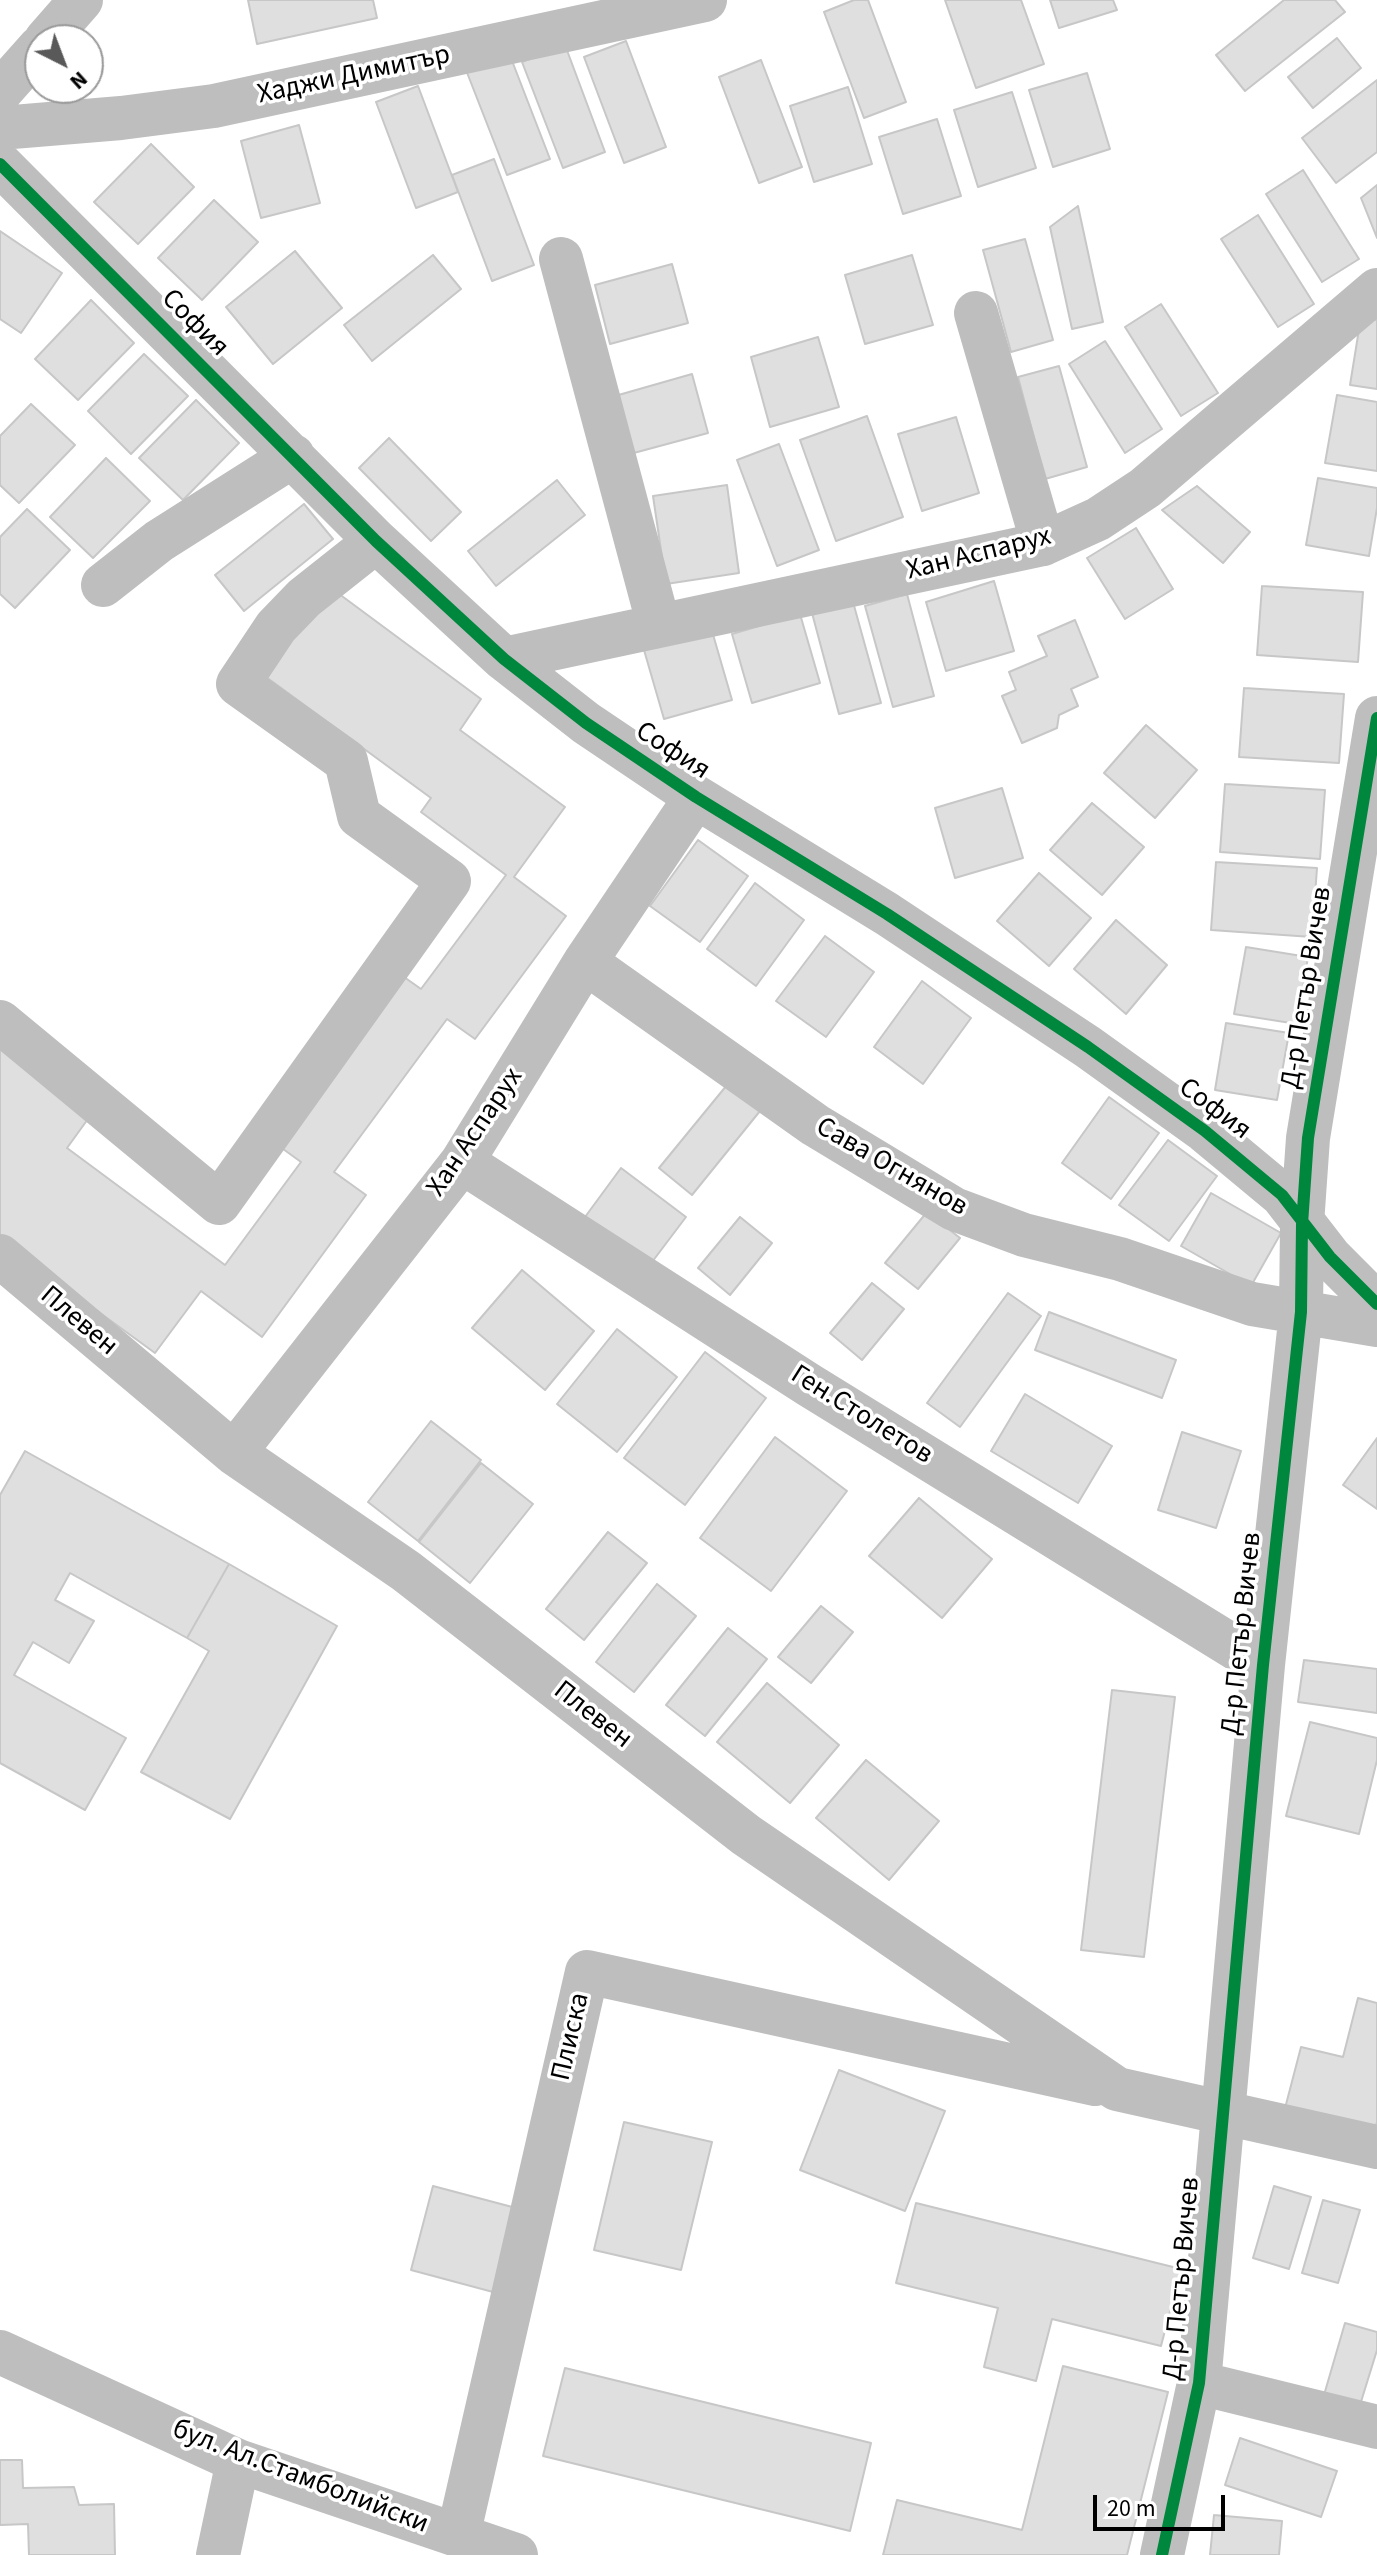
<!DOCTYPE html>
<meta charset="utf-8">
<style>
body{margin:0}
#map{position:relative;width:1377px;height:2555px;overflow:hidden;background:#fff;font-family:"Source Sans 3",sans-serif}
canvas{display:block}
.north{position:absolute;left:24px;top:24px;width:80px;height:80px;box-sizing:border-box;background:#fff;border:2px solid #999;border-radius:50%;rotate:138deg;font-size:22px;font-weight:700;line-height:32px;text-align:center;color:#000}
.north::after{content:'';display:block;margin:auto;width:28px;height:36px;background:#595959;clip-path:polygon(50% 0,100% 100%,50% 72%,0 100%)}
.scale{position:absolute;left:1093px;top:2495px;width:132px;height:36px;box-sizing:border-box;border:4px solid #000;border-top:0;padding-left:10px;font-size:24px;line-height:28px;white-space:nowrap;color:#000;-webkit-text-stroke:6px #fff;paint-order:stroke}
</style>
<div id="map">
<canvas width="1377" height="2555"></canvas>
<div class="north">N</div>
<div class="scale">20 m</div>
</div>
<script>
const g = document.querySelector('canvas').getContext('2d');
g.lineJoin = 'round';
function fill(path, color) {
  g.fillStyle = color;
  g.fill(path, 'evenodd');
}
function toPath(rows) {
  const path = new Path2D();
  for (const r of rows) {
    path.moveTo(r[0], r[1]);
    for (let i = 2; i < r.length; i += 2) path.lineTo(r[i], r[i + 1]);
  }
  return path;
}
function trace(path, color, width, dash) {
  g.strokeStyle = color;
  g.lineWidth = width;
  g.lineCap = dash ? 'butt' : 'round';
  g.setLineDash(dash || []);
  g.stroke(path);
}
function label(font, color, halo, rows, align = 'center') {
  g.font = font + ' "Source Sans 3",sans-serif';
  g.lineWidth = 7;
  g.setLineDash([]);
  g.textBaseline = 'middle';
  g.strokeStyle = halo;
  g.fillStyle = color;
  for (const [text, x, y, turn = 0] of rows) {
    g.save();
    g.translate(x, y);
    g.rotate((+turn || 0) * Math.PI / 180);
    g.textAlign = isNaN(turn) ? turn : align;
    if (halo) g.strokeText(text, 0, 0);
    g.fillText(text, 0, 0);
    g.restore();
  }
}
const building = toPath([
 [248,0,373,0,377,18,257,44,248,0],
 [854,0,868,0,906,102,864,118,824,12,854,0],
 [945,0,1021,0,1044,64,976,88,945,0],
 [1050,0,1113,0,1117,10,1059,28,1050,0],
 [1284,0,1335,0,1345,12,1245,91,1216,55,1284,0],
 [1337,38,1361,68,1313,108,1288,77,1337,38],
 [626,41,666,147,624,163,584,57,626,41],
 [565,45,605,152,563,168,522,62,565,45],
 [509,53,550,159,507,175,466,70,509,53],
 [761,60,802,167,759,183,719,77,761,60],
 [1087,73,1110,149,1053,167,1029,90,1087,73],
 [1377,80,1377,152,1336,183,1302,138,1377,80],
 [418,86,458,192,416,208,376,102,418,86],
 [848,87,872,164,814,182,790,106,848,87],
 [1012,92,1036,168,978,187,954,110,1012,92],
 [937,119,961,196,903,214,879,137,937,119],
 [299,125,320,203,261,218,241,141,299,125],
 [151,144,194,187,138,244,94,202,151,144],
 [494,159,534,265,492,281,452,175,494,159],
 [1303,170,1359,259,1322,282,1266,194,1303,170],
 [1377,185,1377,238,1361,198,1377,185],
 [214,200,258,242,202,300,158,258,214,200],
 [1078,206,1103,322,1072,329,1050,227,1078,206],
 [1258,215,1314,304,1278,327,1221,239,1258,215],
 [0,231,62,273,21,333,0,319,0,231],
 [1025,239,1053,340,1011,352,983,250,1025,239],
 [295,251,342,308,273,364,226,307,295,251],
 [433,255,461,289,372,361,344,325,433,255],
 [912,255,933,325,865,344,845,275,912,255],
 [672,264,688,323,610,344,595,285,672,264],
 [91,300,134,343,78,400,35,359,91,300],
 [1161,304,1218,393,1181,416,1125,327,1161,304],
 [1361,317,1377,320,1377,389,1350,385,1361,317],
 [818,337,839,407,770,427,751,357,818,337],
 [1105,341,1162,429,1125,453,1069,364,1105,341],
 [144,354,188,396,131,454,88,411,144,354],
 [1059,366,1087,467,1045,479,1018,377,1059,366],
 [692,374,708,433,630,454,615,396,692,374],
 [1337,395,1377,402,1377,471,1325,463,1337,395],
 [196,400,239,443,183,500,139,458,196,400],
 [31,404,75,445,19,503,0,485,0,436,31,404],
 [867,416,903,517,836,541,800,440,867,416],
 [956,417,979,493,922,511,898,434,956,417],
 [389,438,461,512,431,541,359,468,389,438],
 [779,444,819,550,777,566,737,460,779,444],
 [106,458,150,501,93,558,50,517,106,458],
 [1318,478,1377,488,1377,508,1369,556,1306,545,1318,478],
 [557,480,585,515,496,586,468,551,557,480],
 [727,485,739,573,666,584,653,496,727,485],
 [1197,486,1250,532,1223,563,1162,510,1197,486],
 [304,504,333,539,244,611,215,575,304,504],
 [27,509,70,550,15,608,0,594,0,537,27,509],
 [1136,528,1173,589,1125,619,1087,558,1136,528],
 [994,581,1014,651,946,671,926,602,994,581],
 [327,585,481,699,460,730,565,807,514,877,566,916,475,1039,447,1019,334,1172,366,1195,262,1337,201,1291,155,1353,0,1240,0,1044,93,1112,67,1148,225,1265,301,1162,272,1141,397,972,421,989,506,875,421,812,431,798,262,674,327,585],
 [1262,586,1363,592,1358,662,1257,655,1262,586],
 [907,594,934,696,893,707,865,606,907,594],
 [853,602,881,703,839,714,812,613,853,602],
 [800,614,820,683,752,703,732,634,800,614],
 [1075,620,1098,677,1071,689,1078,706,1059,715,1057,728,1022,743,1002,696,1016,690,1009,672,1047,656,1038,636,1075,620],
 [712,631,732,700,664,719,644,650,712,631],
 [1244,688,1344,694,1339,763,1239,757,1244,688],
 [1146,725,1197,770,1155,818,1104,773,1146,725],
 [1225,784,1325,790,1320,859,1220,852,1225,784],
 [1002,788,1023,858,955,878,935,808,1002,788],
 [1092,803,1144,847,1102,895,1050,850,1092,803],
 [698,840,748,876,700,942,650,906,698,840],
 [1216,862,1317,868,1312,937,1211,930,1216,862],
 [1039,873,1091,918,1049,966,997,921,1039,873],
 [755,883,804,920,756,986,707,949,755,883],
 [1116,920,1167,965,1126,1014,1074,969,1116,920],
 [825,936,874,972,826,1037,776,1001,825,936],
 [1246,947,1308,957,1297,1024,1234,1014,1246,947],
 [922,981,971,1018,923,1084,874,1047,922,981],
 [1226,1023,1289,1033,1277,1100,1215,1090,1226,1023],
 [727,1085,760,1111,692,1195,659,1168,727,1085],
 [1109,1097,1159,1133,1111,1199,1062,1163,1109,1097],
 [1168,1140,1217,1176,1169,1241,1119,1205,1168,1140],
 [621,1168,686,1217,649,1266,585,1217,621,1168],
 [1211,1193,1281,1233,1251,1286,1181,1246,1211,1193],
 [927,1212,960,1238,918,1289,885,1263,927,1212],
 [740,1217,772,1243,730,1295,698,1268,740,1217],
 [522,1270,594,1331,545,1390,472,1328,522,1270],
 [872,1283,904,1309,862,1360,830,1333,872,1283],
 [1008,1293,1041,1316,960,1427,927,1403,1008,1293],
 [1049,1312,1176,1360,1162,1398,1035,1350,1049,1312],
 [617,1329,677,1377,617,1452,557,1404,617,1329],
 [705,1352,766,1398,685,1505,624,1458,705,1352],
 [1025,1394,1112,1446,1078,1503,991,1451,1025,1394],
 [431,1421,481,1460,418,1541,368,1502,431,1421],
 [1182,1432,1241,1451,1216,1528,1158,1510,1182,1432],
 [775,1437,847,1491,771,1591,700,1538,775,1437],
 [1377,1438,1377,1509,1343,1485,1377,1438],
 [25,1451,229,1564,187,1638,70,1573,55,1600,94,1621,69,1663,33,1642,14,1675,126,1738,85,1810,0,1763,0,1495,25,1451],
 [481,1463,533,1504,470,1583,419,1542,481,1463],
 [919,1498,992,1559,942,1618,869,1556,919,1498],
 [608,1532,647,1563,584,1640,546,1609,608,1532],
 [229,1564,337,1626,230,1819,141,1772,209,1651,187,1638,229,1564],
 [657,1584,696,1616,634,1692,596,1662,657,1584],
 [821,1606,853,1632,811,1683,778,1657,821,1606],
 [728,1628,767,1659,705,1736,666,1705,728,1628],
 [1304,1660,1377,1669,1377,1713,1298,1702,1304,1660],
 [767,1683,839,1745,790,1803,717,1742,767,1683],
 [1112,1690,1175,1697,1144,1957,1081,1950,1112,1690],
 [1310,1722,1377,1738,1377,1760,1359,1834,1286,1816,1310,1722],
 [866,1760,939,1821,889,1880,816,1818,866,1760],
 [1358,1998,1377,2003,1377,2122,1372,2139,1283,2116,1301,2047,1343,2057,1358,1998],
 [839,2070,945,2111,905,2211,800,2170,839,2070],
 [624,2122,712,2142,681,2270,594,2250,624,2122],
 [433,2186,516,2208,493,2292,411,2270,433,2186],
 [1274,2186,1311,2197,1289,2269,1253,2258,1274,2186],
 [1323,2200,1360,2210,1338,2283,1302,2273,1323,2200],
 [916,2203,1181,2269,1161,2346,1052,2319,1036,2381,984,2367,998,2308,896,2283,916,2203],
 [1345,2323,1377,2332,1377,2350,1360,2405,1324,2395,1345,2323],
 [1063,2366,1168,2392,1127,2555,883,2555,897,2500,1022,2530,1063,2366],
 [565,2368,871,2443,850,2531,543,2456,565,2368],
 [1240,2438,1337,2471,1321,2517,1225,2485,1240,2438],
 [0,2460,22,2460,23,2488,74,2487,79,2505,114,2504,115,2555,29,2555,28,2524,0,2525,0,2460],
 [1214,2515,1282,2521,1279,2555,1210,2555,1214,2515]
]);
fill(building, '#dfdfdf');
trace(building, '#c7c7c7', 2);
trace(toPath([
 [46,40,81,0],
 [0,92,40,47],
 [0,128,121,118,214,106,705,0],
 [0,164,376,541,504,659,586,723,696,797,887,914,1088,1047,1205,1131,1282,1195,1330,1257,1377,1304],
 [561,259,659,626],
 [976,313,1043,544],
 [103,585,159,541,293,456],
 [504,659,1043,544,1098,519,1145,488,1377,290],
 [585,962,815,1125,954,1209,1024,1235,1120,1259,1252,1304,1377,1325],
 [0,1022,219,1203,449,881,359,816,346,761,238,684,276,627,304,598,376,541],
 [462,1162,809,1385,1263,1665],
 [0,1256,234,1453,406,1571,746,1835,1117,2089,1377,2147],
 [234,1453,462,1162,585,962,696,797],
 [0,2352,238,2461,516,2555],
 [1199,2383,1377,2427],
 [458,2536,587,1972,1095,2084],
 [218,2555,238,2461],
 [1162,2555,1199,2383,1263,1665,1301,1312,1302,1224,1308,1138,1377,718]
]), '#bebebe', 44);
trace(toPath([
 [0,164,376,541,504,659,586,723,696,797,887,914,1088,1047,1205,1131,1282,1195,1330,1257,1377,1304],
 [1162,2555,1199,2383,1263,1665,1301,1312,1302,1224,1308,1138,1377,718]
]), '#00873e', 12);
label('28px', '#000', '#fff', [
 ["Хаджи Димитър",354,76,-12],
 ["София",194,324,45],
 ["Хан Аспарух",979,555,-14],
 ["София",672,752,33],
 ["Д-р Петър Вичев",1308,988,-81],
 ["София",1214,1110,37],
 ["Хан Аспарух",476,1133,-56],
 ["Сава Огнянов",891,1168,30],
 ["Плевен",78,1322,40],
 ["Ген.Столетов",861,1416,32],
 ["Д-р Петър Вичев",1243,1634,-84],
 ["Плевен",592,1716,38],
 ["Плиска",572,2037,-77],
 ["Д-р Петър Вичев",1183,2279,-85],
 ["бул. Ал.Стамболийски",300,2478,21]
]);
</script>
